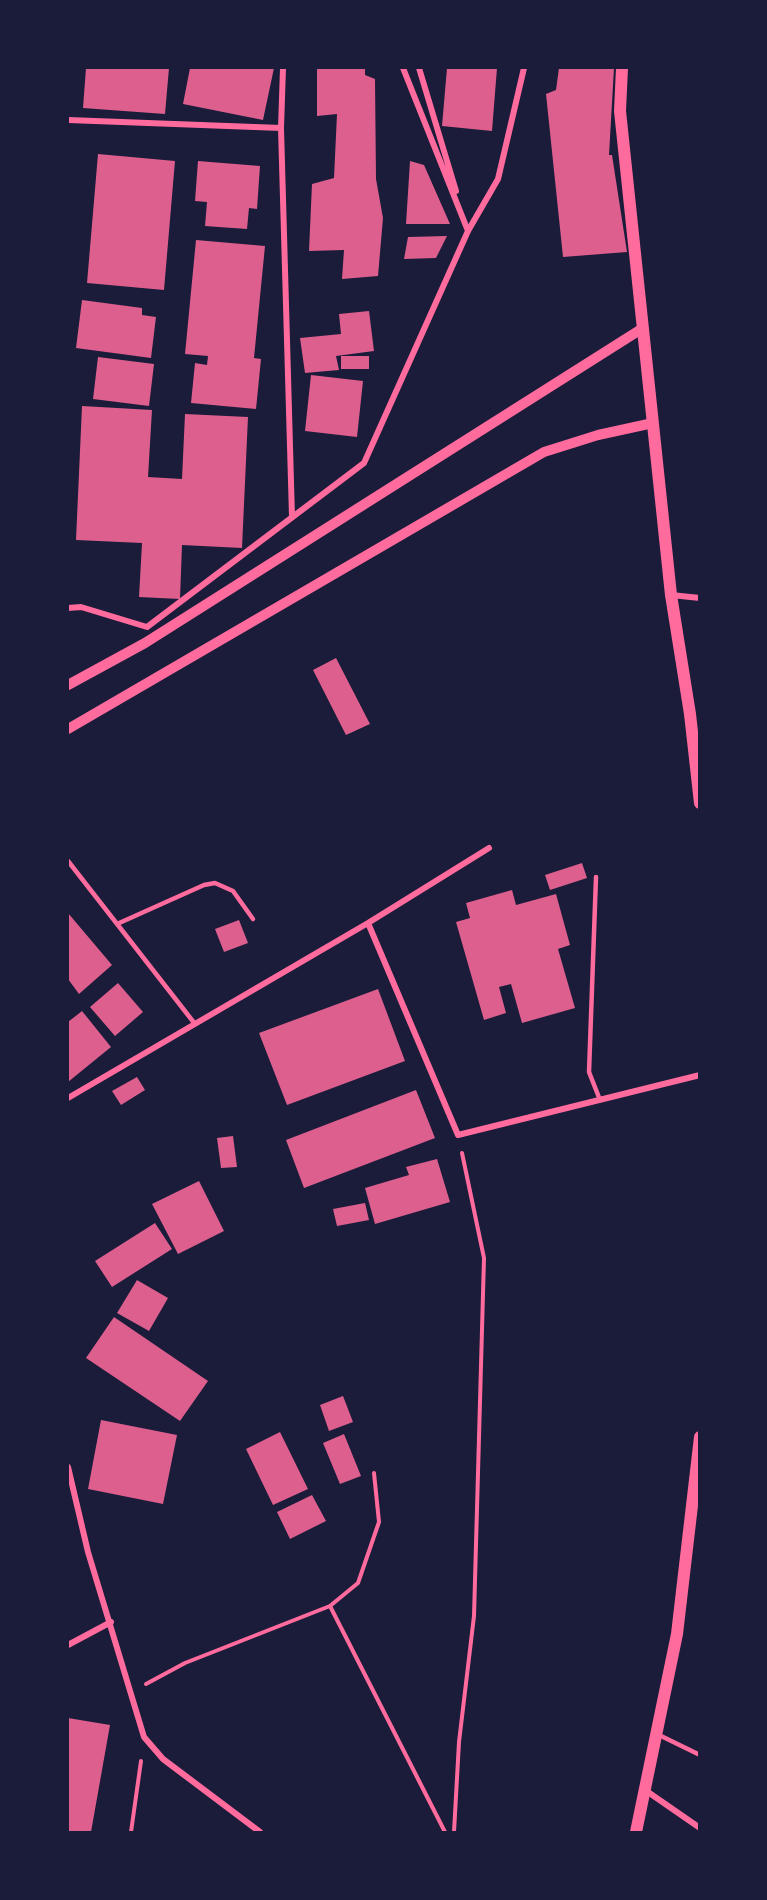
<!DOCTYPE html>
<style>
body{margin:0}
#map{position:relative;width:767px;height:1900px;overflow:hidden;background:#1b1b3a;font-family:"Work Sans",sans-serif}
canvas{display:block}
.frame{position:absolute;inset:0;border:69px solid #1b1b3a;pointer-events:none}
</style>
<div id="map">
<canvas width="767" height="1900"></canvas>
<div class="frame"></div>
</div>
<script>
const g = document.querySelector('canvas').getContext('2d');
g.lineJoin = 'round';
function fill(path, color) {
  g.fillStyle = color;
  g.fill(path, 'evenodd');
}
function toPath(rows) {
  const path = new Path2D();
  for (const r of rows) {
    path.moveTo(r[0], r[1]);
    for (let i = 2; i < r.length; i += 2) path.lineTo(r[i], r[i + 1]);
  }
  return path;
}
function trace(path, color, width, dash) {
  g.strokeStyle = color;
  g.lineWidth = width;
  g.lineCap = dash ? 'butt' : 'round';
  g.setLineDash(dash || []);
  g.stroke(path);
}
fill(toPath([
 [86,68,169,68,165,114,83,108],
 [190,68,274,68,263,120,183,104],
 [317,68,365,68,365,75,375,79,376,179,383,218,378,276,342,279,344,250,309,251,312,184,334,178,337,114,317,116],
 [447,68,497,68,492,131,442,126],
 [559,68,614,68,609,155,612,155,627,252,563,257,546,94,556,90],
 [98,154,175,161,164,290,87,283],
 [198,161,260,166,257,209,249,208,247,229,205,226,207,202,195,201],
 [410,161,424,165,450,224,406,224],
 [447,236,436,258,404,259,408,237],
 [196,240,265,246,254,358,261,359,256,409,191,403,195,363,207,365,208,356,185,354],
 [82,300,142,308,142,315,156,317,151,358,76,348],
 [369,311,374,351,336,356,339,370,305,373,300,338,341,334,339,314],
 [341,356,369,356,369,369,341,369],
 [98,357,154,364,149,406,93,399],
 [311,375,363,381,357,437,305,431],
 [82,406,152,410,148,477,182,479,185,414,248,417,242,548,182,545,180,599,139,597,142,543,76,540],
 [336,658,370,724,346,735,313,670],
 [582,863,587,878,550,890,545,875],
 [512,890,516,905,556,894,570,945,558,949,575,1008,522,1023,511,984,499,987,506,1013,484,1020,456,922,470,918,466,903],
 [68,913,112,965,79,994,68,979],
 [239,920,248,943,224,952,215,929],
 [118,983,143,1012,115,1036,90,1007],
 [378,989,405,1061,287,1105,259,1033],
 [82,1011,111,1047,68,1082,68,1022],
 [137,1077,145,1090,121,1105,112,1091],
 [416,1090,435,1138,304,1188,286,1140],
 [233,1136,237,1167,221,1168,217,1138],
 [437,1159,450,1202,375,1224,365,1188,409,1175,406,1167],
 [199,1181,224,1231,178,1254,152,1204],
 [365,1203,369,1220,337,1226,333,1209],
 [155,1223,172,1249,112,1287,95,1261],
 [137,1280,168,1298,149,1331,117,1313],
 [114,1317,208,1381,180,1421,86,1358],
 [343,1396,353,1422,329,1431,320,1405],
 [101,1420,177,1435,163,1504,88,1489],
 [280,1432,308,1489,273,1505,246,1449],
 [344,1434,361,1476,340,1484,323,1443],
 [312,1495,326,1521,290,1539,277,1512],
 [68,1718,110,1725,91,1832,68,1832]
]), '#dd5f8e');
trace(toPath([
 [330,1606,445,1832],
 [146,1684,185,1663,330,1606,358,1583,379,1522,374,1473],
 [131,1832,141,1761],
 [454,1832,459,1742,474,1616,484,1258,462,1153]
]), '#ff6b9d', 4);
trace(toPath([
 [68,861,195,1024],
 [596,877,589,1072,600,1100],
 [117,924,204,885,215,883,233,891,253,919],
 [659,1735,700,1755]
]), '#ff6b9d', 4.5);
trace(toPath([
 [283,68,281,128,292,517],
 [403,68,468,231],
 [419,68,456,191],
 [68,120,281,128],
 [671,595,700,598],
 [68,608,81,607,147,627,364,463,468,231,498,179,524,68],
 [368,923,458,1135,700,1075],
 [68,1098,368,923,489,848],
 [68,1467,88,1552,144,1737,163,1759,260,1832],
 [68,1645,111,1622],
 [645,1790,700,1828]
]), '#ff6b9d', 6);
trace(toPath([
 [68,685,145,643,643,328],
 [68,729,544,452,598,435,653,423]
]), '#ff6b9d', 10);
trace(toPath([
 [622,68,620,111,671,595,690,714,700,803],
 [636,1832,677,1634,700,1437]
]), '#ff6b9d', 12);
</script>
